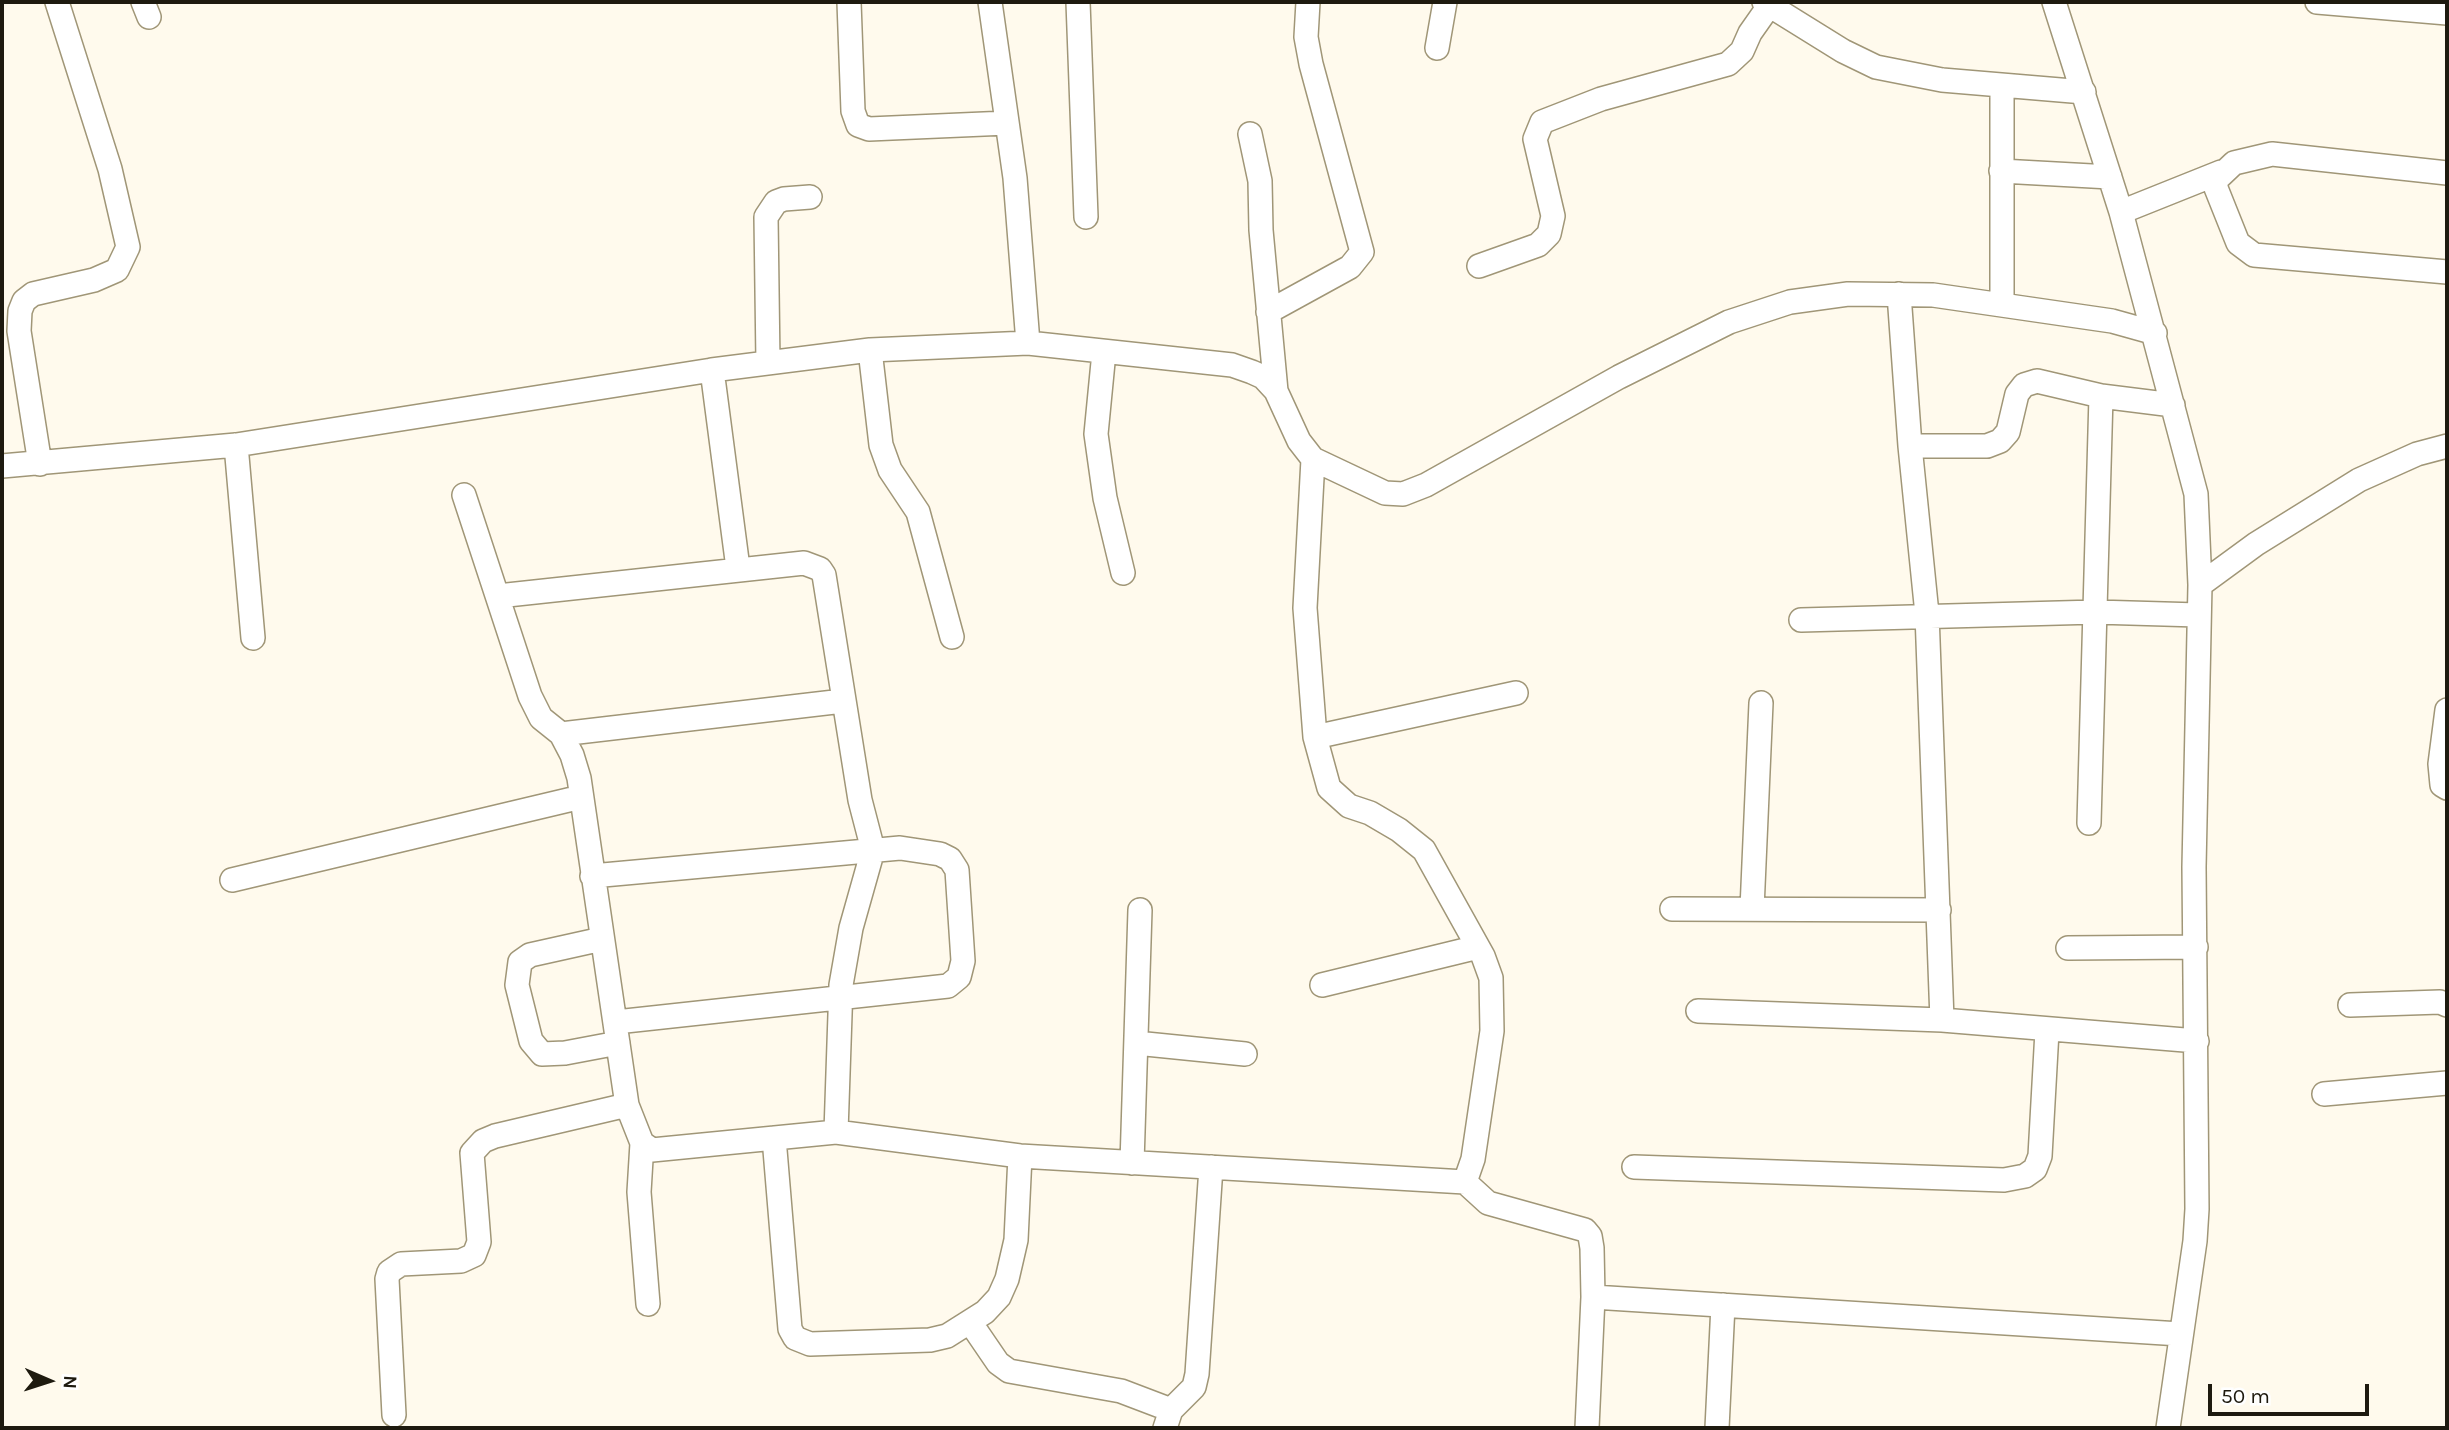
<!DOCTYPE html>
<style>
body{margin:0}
#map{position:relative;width:2449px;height:1430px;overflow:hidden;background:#fffaed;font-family:Karla,sans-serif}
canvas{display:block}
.frame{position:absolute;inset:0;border:4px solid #1e1a0f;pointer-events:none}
.north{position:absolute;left:14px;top:1346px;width:70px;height:70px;-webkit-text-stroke:5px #fff;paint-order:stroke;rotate:93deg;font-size:19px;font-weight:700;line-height:28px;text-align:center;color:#1e1a0f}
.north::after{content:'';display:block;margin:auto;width:24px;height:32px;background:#1e1a0f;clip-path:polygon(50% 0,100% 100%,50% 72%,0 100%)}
.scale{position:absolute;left:2208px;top:1384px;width:161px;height:32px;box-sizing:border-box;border:4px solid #1e1a0f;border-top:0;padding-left:9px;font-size:21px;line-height:24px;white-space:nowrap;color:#1e1a0f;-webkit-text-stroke:5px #fff;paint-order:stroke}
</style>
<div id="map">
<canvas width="2449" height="1430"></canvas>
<div class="frame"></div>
<div class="north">N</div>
<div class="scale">50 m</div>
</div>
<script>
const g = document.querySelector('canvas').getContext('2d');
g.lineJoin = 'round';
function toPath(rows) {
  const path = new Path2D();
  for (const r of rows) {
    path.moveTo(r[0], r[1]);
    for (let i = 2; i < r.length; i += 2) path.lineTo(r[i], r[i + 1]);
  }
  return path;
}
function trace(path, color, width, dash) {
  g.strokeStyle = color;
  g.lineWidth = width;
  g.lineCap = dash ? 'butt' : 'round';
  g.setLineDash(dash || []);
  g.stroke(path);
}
const minor = toPath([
 [143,2,149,17],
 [849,2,853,111,858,125,869,129,1007,123],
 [990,2,1015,178,1028,343],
 [1078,2,1086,217],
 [1764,2,1843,51,1876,67,1942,80,2084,92],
 [2054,2,2121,212,2196,494,2200,585,2194,867,2197,1209,2195,1241,2168,1428],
 [2317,2,2447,13],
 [1437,48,1445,2],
 [2002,86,2002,303],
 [1250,134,1260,181,1261,230,1276,391],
 [2001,171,2110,177],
 [2447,173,2272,154,2234,163,2216,180,2216,188,2238,243,2254,255,2447,272],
 [2121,212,2221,172],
 [1479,266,1538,245,1549,234,1553,216,1535,139,1542,122,1601,99,1728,64,1742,51,1750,33,1769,6],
 [1899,294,1910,446,1927,614,1942,1020],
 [1268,312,1350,267,1362,252,1311,64,1306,37,1308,2],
 [870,350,881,445,890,470,918,512,952,637],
 [1104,352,1096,434,1105,498,1123,573],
 [768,363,766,217,776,202,784,199,810,197],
 [712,370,738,568],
 [236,445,253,638],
 [1910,446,1987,446,2000,441,2008,432,2017,394,2024,385,2037,381,2101,396,2173,405],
 [40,464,19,331,20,311,24,301,33,294,94,280,117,270,128,247,110,169,57,2],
 [2,466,236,445,712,370,870,350,1028,343,1232,365,1252,372,1263,377,1276,391,1299,441,1313,459,1385,493,1403,494,1426,485,1619,377,1729,322,1790,302,1848,294,1933,295,2112,321,2155,333],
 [464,495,530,696,541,718,561,734,572,755,579,778,627,1105,642,1143,652,1150,836,1132,1020,1156,1465,1182,1473,1159,1492,1031,1491,978,1483,956,1424,850,1399,830,1370,813,1349,806,1329,788,1315,737,1305,608,1313,459],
 [2200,585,2256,544,2359,480,2417,454,2447,446],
 [498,596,804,563,820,569,824,575,860,800,873,850,851,928,841,985,836,1132],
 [1801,620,2096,612,2198,615],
 [2447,710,2440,764,2442,785,2447,788],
 [561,734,843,701],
 [1315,737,1516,693],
 [2089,823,2101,396],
 [592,876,900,848,940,854,950,859,957,870,963,961,959,977,948,986,616,1022],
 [232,880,581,797],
 [1672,909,1939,910],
 [1752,909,1761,703],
 [602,939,530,955,520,962,517,985,531,1041,542,1054,565,1053,618,1043],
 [2068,948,2196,947],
 [1322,985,1478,947],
 [2350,1005,2440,1002,2447,1005],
 [1698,1011,1942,1020,2197,1041],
 [1136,1043,1245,1054],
 [2324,1094,2447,1083],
 [774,1138,790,1329,795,1338,810,1344,930,1340,947,1336,985,1312,999,1297,1007,1279,1016,1240,1020,1156],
 [642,1143,639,1192,648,1304],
 [1132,1163,1140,910],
 [1634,1167,2004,1180,2025,1176,2035,1169,2040,1156,2047,1031],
 [1465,1182,1488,1203,1585,1230,1590,1236,1592,1248,1593,1297],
 [970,1322,998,1363,1009,1371,1121,1391,1171,1410],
 [394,1415,387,1279,389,1272,401,1264,461,1261,474,1255,479,1242,472,1153,483,1141,495,1136,627,1105],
 [1165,1428,1171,1410,1194,1387,1197,1374,1211,1167],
 [1587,1428,1593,1297,2180,1334],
 [1717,1428,1723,1305]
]);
trace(minor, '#a09677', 26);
trace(minor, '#fff', 23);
</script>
